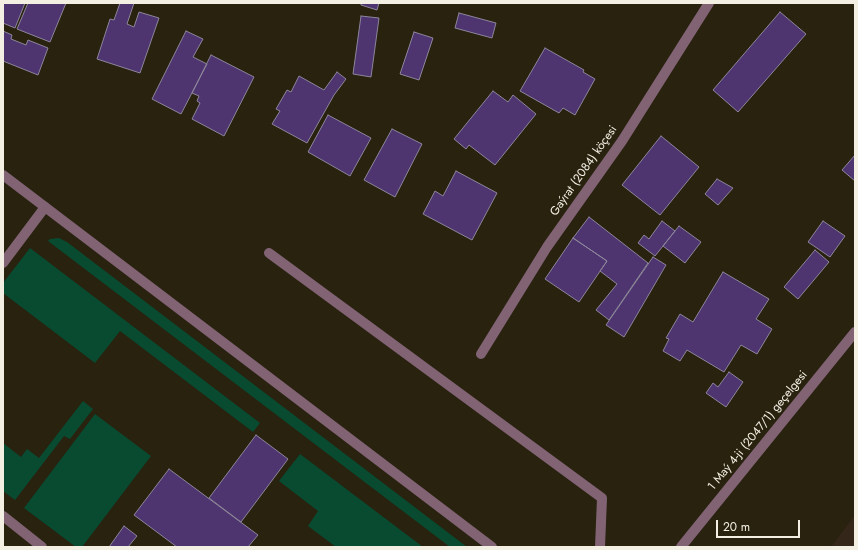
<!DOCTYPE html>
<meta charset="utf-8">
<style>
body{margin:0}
#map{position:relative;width:858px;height:550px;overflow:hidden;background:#28220f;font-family:Jost,sans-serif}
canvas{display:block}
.frame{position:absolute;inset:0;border:4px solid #f3efe3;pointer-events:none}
.scale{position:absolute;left:716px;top:520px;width:84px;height:18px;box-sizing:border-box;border:2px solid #f3efe3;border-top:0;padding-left:5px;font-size:12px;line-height:14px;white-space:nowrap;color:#f3efe3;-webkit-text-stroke:3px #28220f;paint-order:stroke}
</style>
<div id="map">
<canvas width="858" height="550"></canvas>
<div class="frame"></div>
<div class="scale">20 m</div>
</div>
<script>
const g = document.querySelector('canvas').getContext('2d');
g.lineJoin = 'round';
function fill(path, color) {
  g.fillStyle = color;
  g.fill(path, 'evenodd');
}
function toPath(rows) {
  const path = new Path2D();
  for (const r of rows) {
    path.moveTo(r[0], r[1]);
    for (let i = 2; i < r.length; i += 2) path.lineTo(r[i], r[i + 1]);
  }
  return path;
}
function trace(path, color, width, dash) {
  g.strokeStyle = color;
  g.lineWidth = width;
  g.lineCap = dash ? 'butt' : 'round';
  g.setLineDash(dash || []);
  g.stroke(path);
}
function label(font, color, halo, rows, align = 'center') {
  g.font = font + ' Jost,sans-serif';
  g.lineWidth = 4;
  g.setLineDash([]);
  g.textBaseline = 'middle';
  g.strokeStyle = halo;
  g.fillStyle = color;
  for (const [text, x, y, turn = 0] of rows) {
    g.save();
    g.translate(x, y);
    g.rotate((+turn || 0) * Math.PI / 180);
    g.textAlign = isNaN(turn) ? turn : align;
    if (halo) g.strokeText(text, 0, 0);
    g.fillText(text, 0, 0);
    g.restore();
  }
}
fill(toPath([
 [855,515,855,547,831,547]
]), '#35261a');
fill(toPath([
 [59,238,67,242,467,547,450,547,48,241,50,239],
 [30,248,260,423,253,432,120,331,95,363,3,293,3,283],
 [83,401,93,409,70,439,64,436,15,500,3,491,3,443,21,457,27,449,39,458],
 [95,414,151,456,82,547,76,547,24,508],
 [300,454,423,547,336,547,308,526,318,511,279,481]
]), '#094b31');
const building = toPath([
 [3,3,25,3,15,28,3,23,3,3],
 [28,3,66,3,50,42,17,29,28,3],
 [120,3,134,3,127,24,134,27,139,12,159,18,140,73,97,59,110,19,114,20,120,3],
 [361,3,379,3,377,10,361,5,361,3],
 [780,12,806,34,738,112,713,90,780,12],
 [459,13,496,23,492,38,455,28,459,13],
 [361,16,379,18,371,77,353,74,361,16],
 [3,31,12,35,11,39,26,45,28,40,48,48,38,75,3,61,3,31],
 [186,31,203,39,193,57,207,64,181,114,152,99,186,31],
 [414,32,433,38,419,80,400,74,414,32],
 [545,48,584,70,583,72,595,79,575,115,563,108,559,113,520,91,545,48],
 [211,55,254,77,224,136,192,119,200,103,197,101,199,96,192,93,211,55],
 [337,72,346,79,334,95,307,143,272,124,280,111,276,109,287,90,291,92,299,76,324,90,337,72],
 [493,91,508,102,513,95,536,114,495,165,469,145,466,149,454,139,493,91],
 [328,115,371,138,350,176,308,152,328,115],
 [392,129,422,144,395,197,364,180,392,129],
 [661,136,699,167,660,215,622,185,661,136],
 [855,155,855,181,842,170,855,155],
 [456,171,497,193,472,240,423,214,435,191,443,196,456,171],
 [717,179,733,188,718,205,705,194,717,179],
 [589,217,648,263,609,320,596,310,617,284,600,271,607,261,573,238,589,217],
 [662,221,675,231,655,256,638,243,644,235,649,239,662,221],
 [823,221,845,236,830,257,808,242,823,221],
 [679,226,701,242,685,263,663,246,679,226],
 [573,238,607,261,579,302,545,279,573,238],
 [815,250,829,262,798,299,784,287,815,250],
 [653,257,666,265,624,337,606,325,653,257],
 [723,272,769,299,756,319,772,329,757,354,741,345,724,372,687,350,680,361,663,351,669,339,666,338,680,314,693,322,723,272],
 [729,372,743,382,726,407,706,393,713,383,718,387,729,372],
 [256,435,288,459,241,522,209,498,256,435],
 [169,469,258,535,248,547,177,547,134,515,169,469],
 [124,526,137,536,128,547,109,547,124,526]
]);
fill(building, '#4e3570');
trace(building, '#8d869b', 1);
trace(toPath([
 [269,253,602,498,600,547],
 [3,263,45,207],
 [3,516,42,547]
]), '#816374', 10);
trace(toPath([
 [3,175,492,547],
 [481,354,547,247,622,141,709,3],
 [681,547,855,332]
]), '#816374', 10);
label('12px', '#f3efe3', '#28220f', [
 ["Gaýrat (2084) köçesi",584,171,-55],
 ["1 Maý 4-ji (2047/1) geçelgesi",758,431,-51]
]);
</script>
